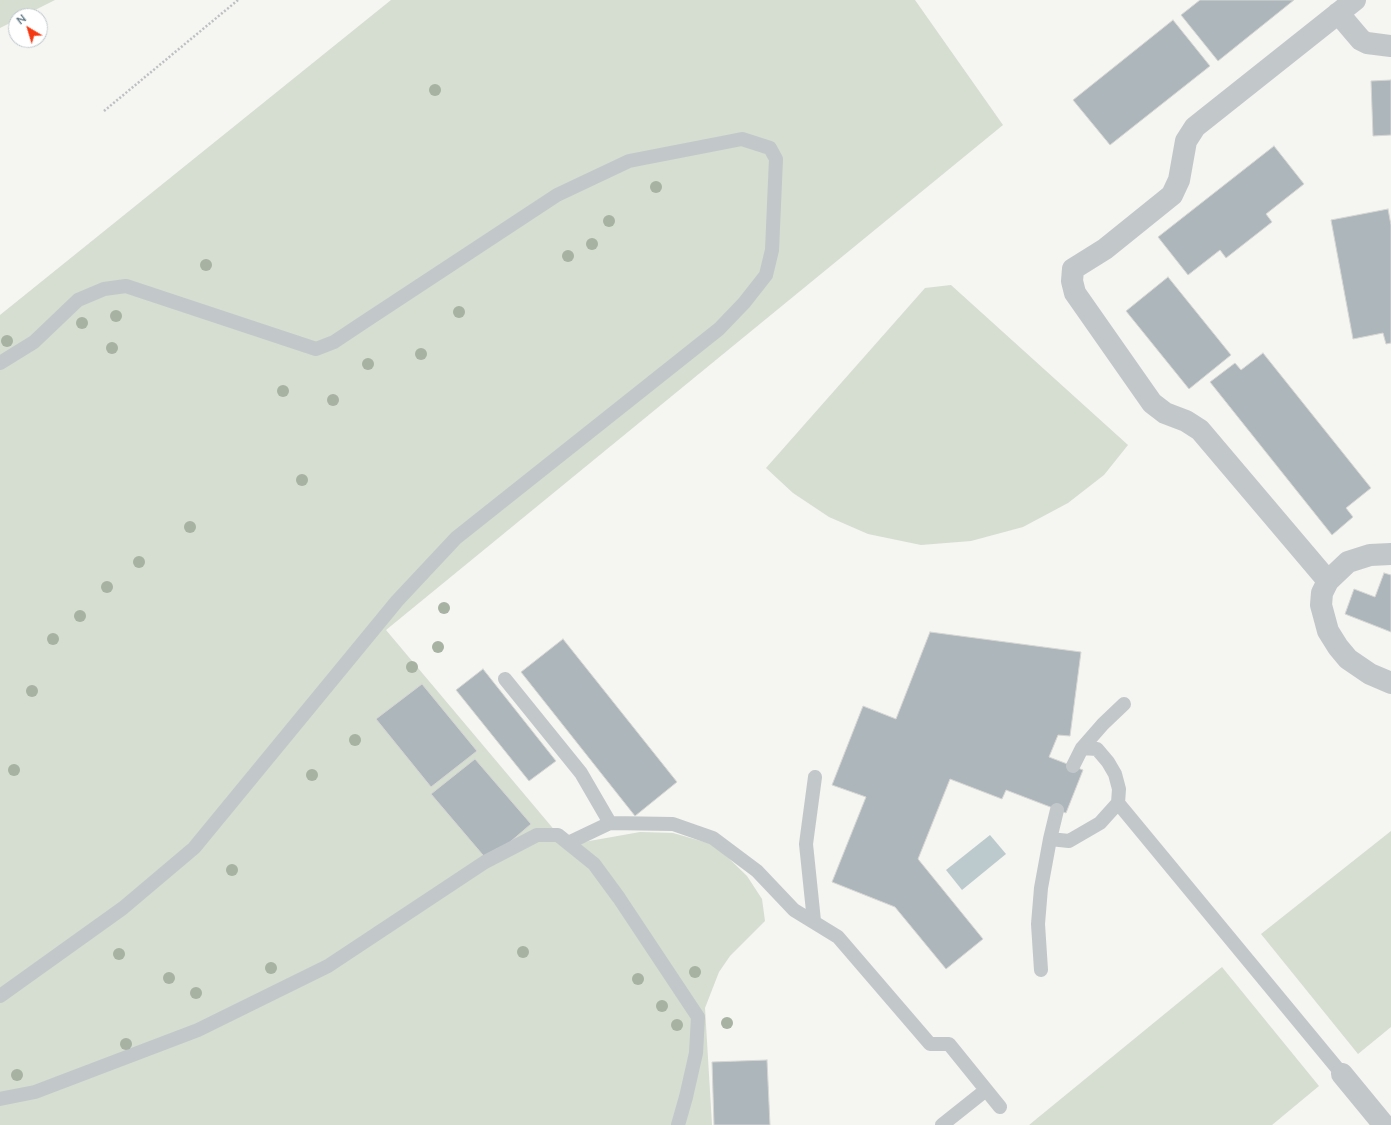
<!DOCTYPE html>
<style>
body{margin:0}
#map{position:relative;width:1391px;height:1125px;overflow:hidden;background:#f5f5f1;font-family:Lato,sans-serif}
canvas{display:block}
.north{position:absolute;left:8px;top:8px;width:40px;height:40px;box-sizing:border-box;background:#fff;border:1px solid #c0c9ce;border-radius:50%;rotate:322deg;font-size:11px;font-weight:700;line-height:16px;text-align:center;color:#617785}
.north::after{content:'';display:block;margin:auto;width:14px;height:18px;background:#f43812;clip-path:polygon(50% 0,100% 100%,50% 72%,0 100%)}
</style>
<div id="map">
<canvas width="1391" height="1125"></canvas>
<div class="north">N</div>
</div>
<script>
const g = document.querySelector('canvas').getContext('2d');
g.lineJoin = 'round';
function fill(path, color) {
  g.fillStyle = color;
  g.fill(path, 'evenodd');
}
function toPath(rows) {
  const path = new Path2D();
  for (const r of rows) {
    path.moveTo(r[0], r[1]);
    for (let i = 2; i < r.length; i += 2) path.lineTo(r[i], r[i + 1]);
  }
  return path;
}
function trace(path, color, width, dash) {
  g.strokeStyle = color;
  g.lineWidth = width;
  g.lineCap = dash ? 'butt' : 'round';
  g.setLineDash(dash || []);
  g.stroke(path);
}
fill(toPath([
 [0,0,55,0,23,16,16,16,16,20,0,28],
 [391,0,915,0,1003,125,386,630,567,845,640,832,673,833,715,845,747,876,762,899,765,921,730,956,719,972,705,1008,712,1125,0,1125,0,315],
 [951,285,1128,445,1104,475,1068,503,1023,527,971,541,921,545,868,534,829,517,793,493,766,468,925,288],
 [1391,831,1391,1027,1358,1054,1261,934],
 [1222,967,1319,1086,1272,1125,1029,1125]
]), '#d6ddd1');
fill(toPath([
 [990,835,1006,854,962,890,946,870]
]), '#bccace');
const building = toPath([
 [1200,0,1294,0,1218,61,1181,15,1200,0],
 [1173,20,1210,66,1110,145,1073,100,1173,20],
 [1391,80,1391,135,1373,136,1371,81,1391,80],
 [1274,146,1304,184,1266,214,1272,222,1226,258,1220,250,1188,275,1158,237,1274,146],
 [1388,209,1391,225,1391,343,1386,344,1383,333,1353,339,1331,220,1388,209],
 [1168,277,1231,355,1189,389,1126,311,1168,277],
 [1263,353,1371,488,1346,508,1353,517,1332,535,1210,382,1235,363,1241,370,1263,353],
 [1384,573,1391,575,1391,632,1345,614,1354,589,1375,597,1384,573],
 [930,632,1081,652,1070,736,1058,735,1049,757,1083,770,1066,813,1006,790,1002,799,950,779,918,859,983,939,946,969,895,907,832,882,866,797,832,785,863,706,896,719,930,632],
 [563,639,677,782,635,816,521,672,563,639],
 [483,669,556,761,529,781,456,690,483,669],
 [422,684,477,751,431,787,376,719,422,684],
 [475,759,531,824,488,861,431,794,475,759],
 [767,1060,770,1125,714,1125,712,1062,767,1060]
]);
fill(building, '#adb6bb');
trace(building, '#d6d6d4', 1);
trace(toPath([
 [104,111,238,0]
]), '#bdc0c2', 2.5, [2, 2]);
trace(toPath([
 [0,363,34,342,78,300,104,289,126,286,316,349,334,342,361,324,557,195,629,161,742,139,770,148,776,159,772,250,766,275,744,303,719,329,456,538,397,601,194,848,123,908,0,996],
 [505,679,581,773,610,823],
 [1082,748,1103,724,1124,704],
 [1073,766,1082,748,1097,749,1108,762,1115,774,1119,789,1118,803,1342,1074],
 [1057,810,1050,839,1069,841,1100,823,1118,803],
 [568,843,610,823,673,824,713,838,757,871,794,910,838,937,930,1044,949,1044,1000,1107],
 [814,921,806,844,815,777],
 [1041,970,1038,924,1041,888,1050,839],
 [0,1099,35,1092,198,1030,328,966,485,862,537,835,558,835,594,864,619,898,698,1017,696,1053,686,1097,678,1125],
 [942,1125,986,1090]
]), '#c2c7ca', 14);
trace(toPath([
 [1338,13,1361,40,1367,43,1391,46],
 [1391,554,1370,555,1348,562,1328,581,1322,593,1321,605,1328,631,1338,647,1348,659,1370,674,1391,683],
 [1328,581,1200,430,1186,421,1165,413,1152,403,1075,293,1072,281,1073,269,1105,249,1172,195,1179,180,1186,141,1195,127,1355,0],
 [1342,1074,1384,1125]
]), '#c2c7ca', 22);
g.fillStyle = '#a7b2a2';
for (const [x, y] of [
 [435,90],
 [656,187],
 [609,221],
 [592,244],
 [568,256],
 [206,265],
 [459,312],
 [116,316],
 [82,323],
 [7,341],
 [112,348],
 [421,354],
 [368,364],
 [283,391],
 [333,400],
 [302,480],
 [190,527],
 [139,562],
 [107,587],
 [444,608],
 [80,616],
 [53,639],
 [438,647],
 [412,667],
 [32,691],
 [355,740],
 [14,770],
 [312,775],
 [232,870],
 [523,952],
 [119,954],
 [271,968],
 [695,972],
 [169,978],
 [638,979],
 [196,993],
 [662,1006],
 [727,1023],
 [677,1025],
 [126,1044],
 [17,1075]
]) {
  g.beginPath();
  g.arc(x, y, 6, 0, 2 * Math.PI);
  g.fill();
}
</script>
